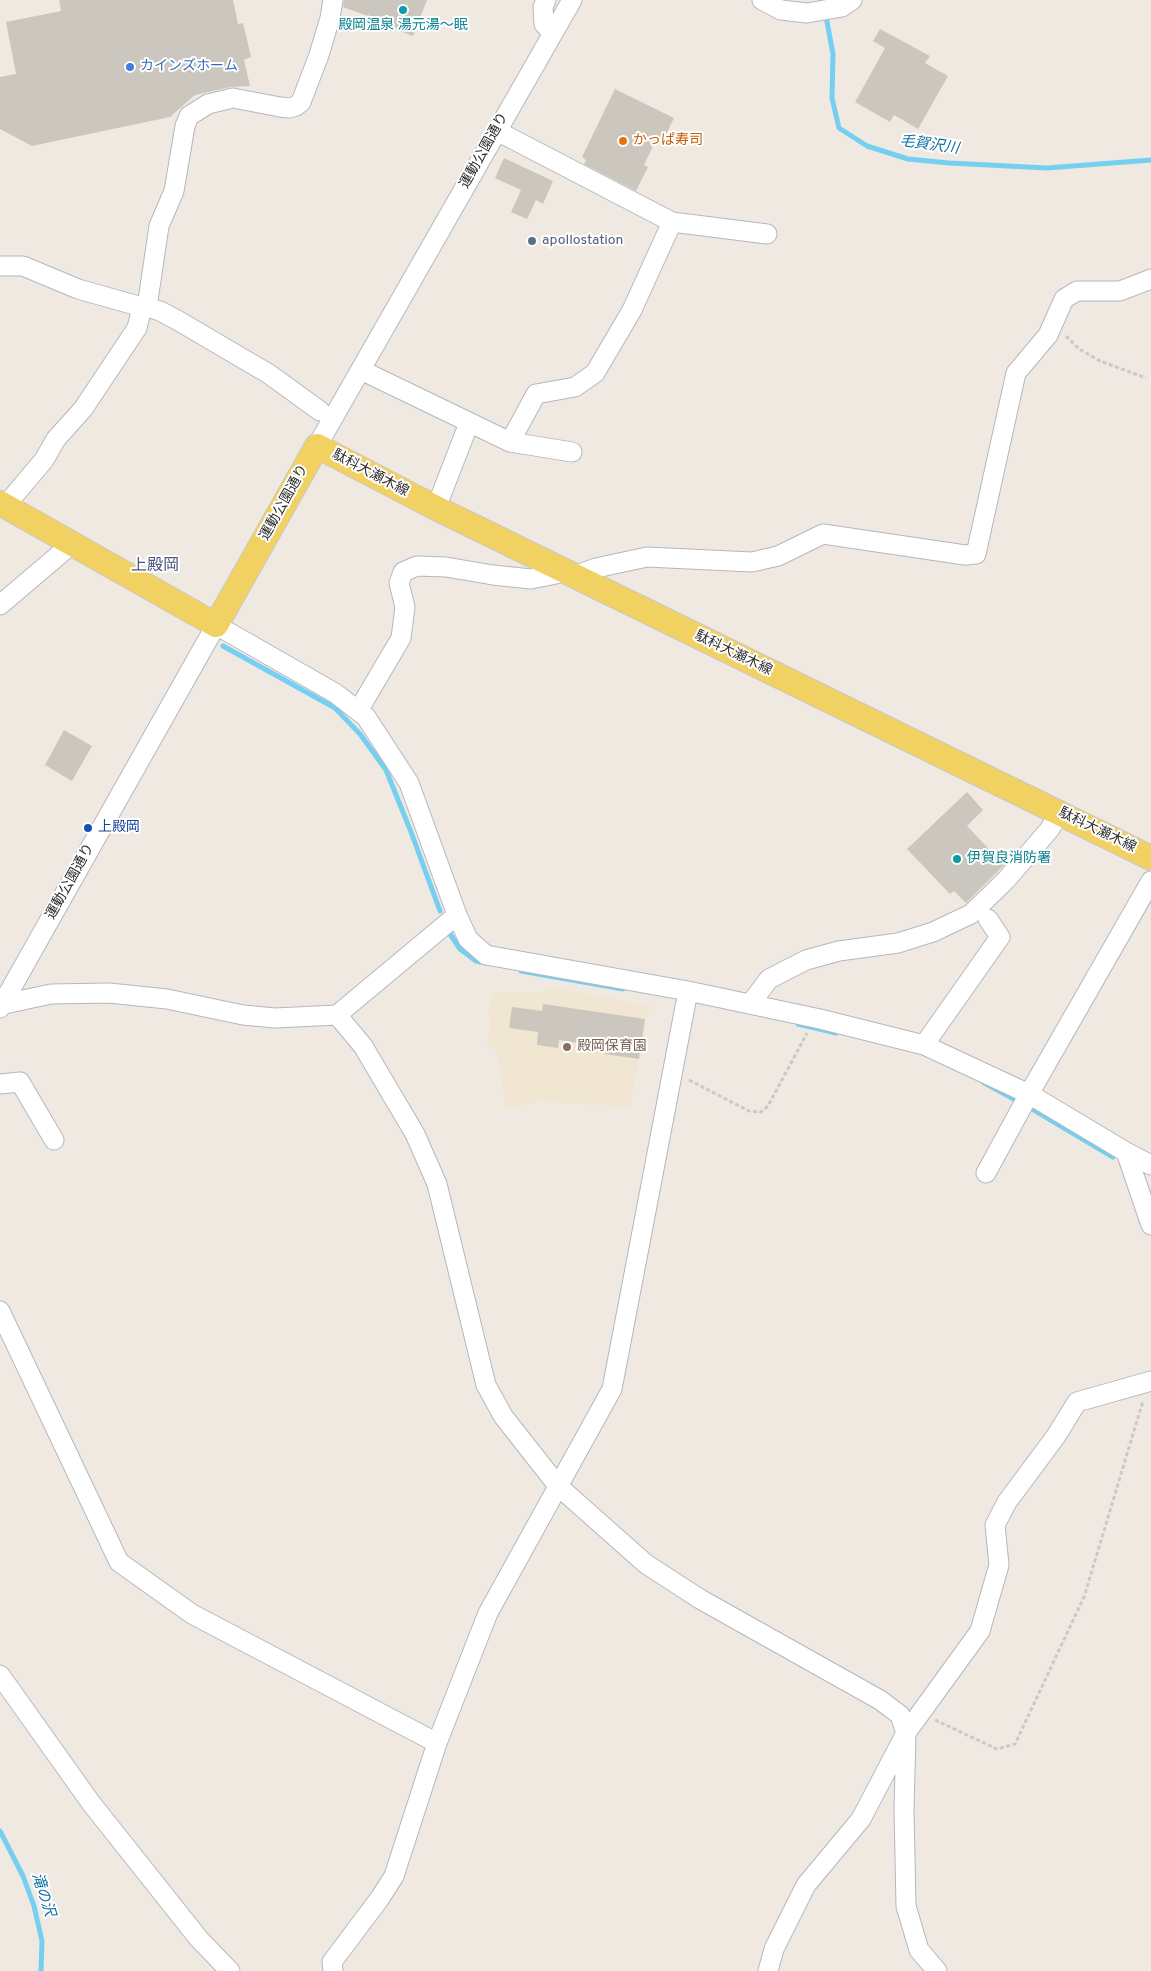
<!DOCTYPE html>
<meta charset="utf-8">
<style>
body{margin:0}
canvas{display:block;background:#efe9e1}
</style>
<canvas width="1151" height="1971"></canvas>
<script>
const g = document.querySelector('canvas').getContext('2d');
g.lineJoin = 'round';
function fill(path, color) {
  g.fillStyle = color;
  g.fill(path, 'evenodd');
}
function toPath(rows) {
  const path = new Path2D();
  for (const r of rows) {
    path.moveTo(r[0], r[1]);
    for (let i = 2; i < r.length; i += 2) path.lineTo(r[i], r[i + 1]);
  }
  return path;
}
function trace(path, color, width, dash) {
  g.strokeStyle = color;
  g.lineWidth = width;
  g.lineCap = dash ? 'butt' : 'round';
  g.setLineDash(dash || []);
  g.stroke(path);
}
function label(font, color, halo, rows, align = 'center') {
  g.font = font + ' Overpass,"Noto Sans JP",sans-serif';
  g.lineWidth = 4;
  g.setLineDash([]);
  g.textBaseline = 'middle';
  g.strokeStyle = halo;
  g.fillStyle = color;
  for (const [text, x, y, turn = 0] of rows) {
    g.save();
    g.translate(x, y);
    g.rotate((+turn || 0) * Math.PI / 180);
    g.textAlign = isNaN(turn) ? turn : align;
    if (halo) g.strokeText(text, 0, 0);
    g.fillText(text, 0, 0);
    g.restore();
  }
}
fill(toPath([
 [547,986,649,1006,630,1107,538,1101,506,1110,497,1052,487,1043,491,1024,488,1012,493,993,541,992,545,991]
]), '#f0e6d1');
trace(toPath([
 [823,0,833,54,832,98,839,128,867,146,908,159,949,163,1047,168,1151,160],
 [223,646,335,708,360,734,386,770,411,832,440,911],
 [448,931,460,949,476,961,486,963],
 [521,971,623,989],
 [798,1024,836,1033],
 [983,1082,1019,1102],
 [1027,1106,1113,1157],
 [0,1831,23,1876,34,1906,42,1941,41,1971]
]), '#75cff0', 5);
fill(toPath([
 [59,0,233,0,238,24,243,23,251,57,244,60,250,86,230,87,195,95,170,117,32,146,0,129,0,77,16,74,6,22,61,11],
 [344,0,427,0,413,36,378,23,379,20,343,7],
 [880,29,930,56,925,63,948,76,918,129,894,115,890,122,855,102,885,48,873,41],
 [615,89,674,118,662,143,656,140,644,165,648,167,636,191,584,164,586,160,582,157],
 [504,158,553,181,543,204,536,200,527,219,511,212,521,190,495,178],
 [64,730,92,746,72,781,45,765],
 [967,792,983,810,967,826,1004,865,966,903,954,891,950,894,907,849],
 [543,1004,645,1019,639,1059,605,1054,606,1047,559,1040,558,1048,537,1045,538,1032,509,1028,512,1007,542,1011]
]), '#cbc7bf');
const minor = toPath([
 [546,0,543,7,544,24,552,33],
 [762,0,781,10,807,13,842,7,852,0],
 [497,131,672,222],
 [0,266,23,266,78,289,142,307,147,307],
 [361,370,510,442,536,394,575,387,595,373,632,310,672,222,767,234],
 [320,411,269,374,177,320,160,311,147,307,159,226,174,191,185,126,189,116,208,104,233,98,280,107,289,108,296,106,301,102,319,55,330,18,333,0],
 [510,442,572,452],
 [317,446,572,0],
 [5,506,44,460,56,439,83,409,137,328,142,307],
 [436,508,469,423],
 [574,576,596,568,647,557,752,562,778,556,823,534,965,555,976,554,1016,373,1048,335,1064,299,1077,291,1120,291,1151,279],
 [0,605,73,543],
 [358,711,401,638,405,607,399,583,403,572,417,566,446,567,493,575,531,579,566,572],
 [750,1004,769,979,806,960,839,951,898,943,933,932,971,914,1006,880,1049,830,1060,813],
 [0,1005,51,994,109,993,167,999,243,1015,275,1018,337,1015,457,915],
 [0,1008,216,625,335,693,366,717,409,783,457,915,468,939,486,955,688,991,820,1019,924,1045,1029,1094,1126,1152,1151,1165],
 [337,1015,363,1046,415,1134,437,1184,486,1385,503,1416,558,1486,646,1564,700,1599,880,1700,900,1715,906,1733,904,1810,906,1906,919,1950,937,1971],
 [924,1045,1000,937,988,919],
 [0,1084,20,1082,54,1140],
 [1126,1152,1151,1225],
 [986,1173,1029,1094,1151,881],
 [0,1311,119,1562,192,1614,437,1743],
 [0,1675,91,1803,199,1939,230,1971],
 [333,1971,332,1962,380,1898,394,1876,437,1743,488,1613,612,1389,688,991],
 [768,1971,774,1949,806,1885,861,1819,906,1733,980,1631,999,1565,995,1525,1007,1502,1056,1436,1077,1402,1151,1381]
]);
const major = toPath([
 [0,503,216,625,317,446,436,508,1151,858]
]);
trace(minor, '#b4b7c1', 21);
trace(major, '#c9c9c9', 26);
trace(toPath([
 [1066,336,1079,349,1100,361,1146,378],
 [689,1080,749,1111,761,1112,768,1106,807,1033],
 [935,1720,997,1749,1015,1744,1084,1597,1143,1401]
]), '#c9c9c9', 3, [4, 2.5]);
trace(minor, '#fff', 19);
trace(major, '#f2d163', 24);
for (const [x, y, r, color] of [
 [403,10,5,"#0f9aa8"],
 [130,67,5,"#3f7fe0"],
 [623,141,5,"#e8710a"],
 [532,241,5,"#5c6f8a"],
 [88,828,5,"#1a4fb4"],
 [957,859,5,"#0f9aa8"],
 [567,1047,5,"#8d6e63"]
]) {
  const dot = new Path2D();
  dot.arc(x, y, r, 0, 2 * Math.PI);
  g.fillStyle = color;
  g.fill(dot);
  trace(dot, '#fff', 2);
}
label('14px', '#0d838f', '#fff', [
 ["殿岡温泉 湯元湯～眠",403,26],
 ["伊賀良消防署",967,859,"left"]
]);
label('14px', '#366cbe', '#fff', [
 ["カインズホーム",140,67]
], 'left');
label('14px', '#c56008', '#fff', [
 ["かっぱ寿司",633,141]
], 'left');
label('14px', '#2e2e2e', '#fff', [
 ["運動公園通り",485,151,-61],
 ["駄科大瀬木線",370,474,28],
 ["運動公園通り",285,503,-61],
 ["駄科大瀬木線",733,654,26],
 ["駄科大瀬木線",1097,831,26],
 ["運動公園通り",71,882,-61]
]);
label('14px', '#4e5e75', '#fff', [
 ["apollostation",542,241]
], 'left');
label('14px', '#164399', '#fff', [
 ["上殿岡",98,828]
], 'left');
label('14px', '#785e54', '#fff', [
 ["殿岡保育園",577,1047]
], 'left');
label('italic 15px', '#0d6fa3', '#fff', [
 ["毛賀沢川",929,146,8],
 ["滝の沢",42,1895,72]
]);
label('16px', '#4d5680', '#fff', [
 ["上殿岡",155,567]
]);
</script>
